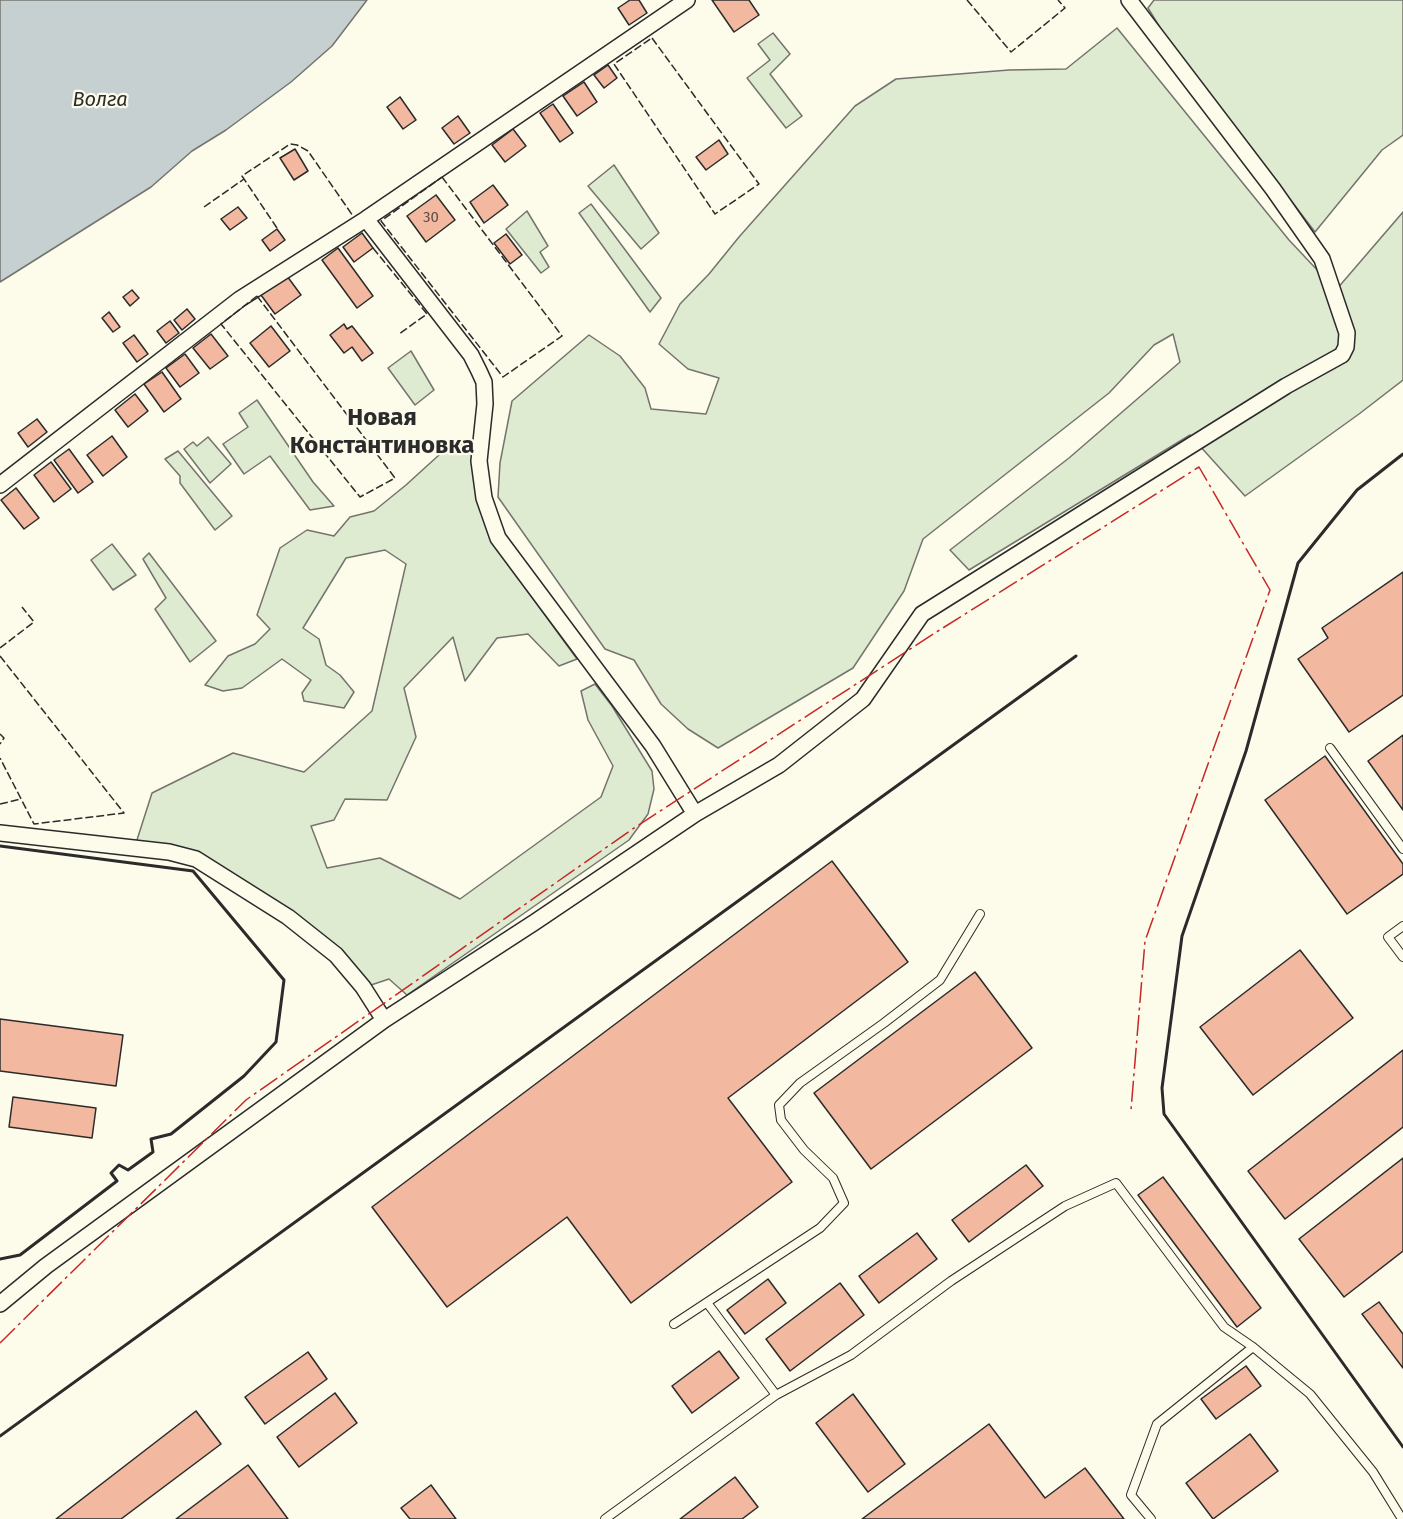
<!DOCTYPE html>
<meta charset="utf-8">
<style>
body{margin:0}
canvas{display:block;background:#fdfbea}
</style>
<canvas width="1403" height="1519"></canvas>
<script>
const g = document.querySelector('canvas').getContext('2d');
g.lineJoin = 'round';
function fill(path, color) {
  g.fillStyle = color;
  g.fill(path, 'evenodd');
}
function toPath(rows) {
  const path = new Path2D();
  for (const r of rows) {
    path.moveTo(r[0], r[1]);
    for (let i = 2; i < r.length; i += 2) path.lineTo(r[i], r[i + 1]);
  }
  return path;
}
function trace(path, color, width, dash) {
  g.strokeStyle = color;
  g.lineWidth = width;
  g.lineCap = dash ? 'butt' : 'round';
  g.setLineDash(dash || []);
  g.stroke(path);
}
function label(font, color, halo, rows, align = 'center') {
  g.font = font + ' "Fira Sans",sans-serif';
  g.lineWidth = 4.5;
  g.setLineDash([]);
  g.textBaseline = 'middle';
  g.strokeStyle = halo;
  g.fillStyle = color;
  for (const [text, x, y, turn = 0] of rows) {
    g.save();
    g.translate(x, y);
    g.rotate((+turn || 0) * Math.PI / 180);
    g.textAlign = isNaN(turn) ? turn : align;
    if (halo) g.strokeText(text, 0, 0);
    g.fillText(text, 0, 0);
    g.restore();
  }
}
const green = toPath([
 [1154,0,1403,0,1403,135,1382,150,1315,232,1164,34,1148,8,1154,0],
 [1117,28,1289,240,1336,290,1403,212,1403,380,1359,414,1245,496,1190,435,969,570,950,550,1069,458,1180,362,1173,334,1154,345,1109,393,923,539,904,591,853,668,718,748,688,729,661,704,634,660,605,649,498,497,500,463,512,401,589,335,620,356,645,388,651,409,706,414,719,378,688,369,659,344,680,304,709,274,739,237,855,106,896,79,1009,70,1066,69,1117,28],
 [773,33,790,54,770,74,802,116,786,128,747,78,770,60,758,44,773,33],
 [614,165,659,233,641,249,588,186,614,165],
 [591,204,661,298,650,312,579,213,591,204],
 [527,211,548,246,540,252,549,267,541,273,506,229,527,211],
 [411,351,434,390,415,405,388,368,411,351],
 [257,400,313,482,334,506,310,510,270,456,244,474,223,444,248,427,239,413,257,400],
 [208,437,231,464,210,483,184,449,193,442,197,446,208,437],
 [477,443,477,495,491,541,577,659,559,666,528,634,497,638,465,681,453,637,404,688,416,737,387,800,345,799,334,820,311,826,327,868,380,858,460,899,601,797,613,766,588,720,581,691,595,684,612,706,652,771,654,789,648,814,629,840,407,995,389,979,371,985,341,950,201,857,136,843,152,793,233,753,304,772,372,711,406,564,385,550,346,558,303,628,319,639,326,665,340,675,354,692,344,708,304,701,302,693,311,680,282,659,242,688,223,691,205,685,228,656,255,644,270,629,257,615,280,548,307,530,334,536,350,517,374,511,406,485,450,445,477,443],
 [178,451,232,516,215,530,180,483,180,476,165,459,178,451],
 [112,544,136,575,113,590,91,560,112,544],
 [149,553,216,641,190,662,155,609,166,598,143,559,149,553]
]);
fill(green, '#deebd1');
trace(green, '#74746e', 1.5);
const water = toPath([
 [0,0,367,0,332,46,291,82,226,130,192,151,151,187,0,282,0,0]
]);
fill(water, '#c7d0d0');
trace(water, '#74746e', 1.5);
const building = toPath([
 [630,0,639,0,647,13,629,25,618,8,630,0],
 [712,0,749,0,759,15,734,32,712,0],
 [608,65,617,78,604,88,594,75,608,65],
 [584,82,597,102,577,116,563,96,584,82],
 [400,97,416,120,403,129,387,107,400,97],
 [553,104,573,133,560,142,540,113,553,104],
 [458,116,470,133,454,144,442,128,458,116],
 [513,129,526,146,505,162,492,145,513,129],
 [719,140,728,154,706,170,696,157,719,140],
 [295,149,308,171,294,180,280,158,295,149],
 [493,185,508,205,484,223,470,202,493,185],
 [436,195,455,220,426,242,407,216,436,195],
 [238,207,247,218,230,230,221,219,238,207],
 [277,229,285,240,270,251,262,240,277,229],
 [362,233,373,248,354,262,343,247,362,233],
 [506,234,522,255,510,264,494,243,506,234],
 [338,248,373,296,357,308,322,260,338,248],
 [287,276,301,295,275,314,261,295,287,276],
 [132,290,139,298,130,306,123,297,132,290],
 [187,309,195,319,182,330,174,320,187,309],
 [109,312,120,327,113,332,102,318,109,312],
 [170,321,179,333,166,343,157,331,170,321],
 [344,324,347,329,352,326,373,353,362,361,352,347,344,353,330,335,344,324],
 [271,326,290,351,269,367,250,343,271,326],
 [211,334,228,356,210,369,193,348,211,334],
 [134,335,148,354,137,362,123,343,134,335],
 [185,354,199,373,180,387,166,368,185,354],
 [162,372,181,399,164,412,144,384,162,372],
 [135,394,148,411,128,427,115,410,135,394],
 [37,419,47,432,28,447,18,433,37,419],
 [112,436,127,457,103,476,87,455,112,436],
 [69,449,93,482,78,493,54,460,69,449],
 [51,462,71,489,54,502,34,475,51,462],
 [16,488,39,518,24,529,1,500,16,488],
 [1403,572,1403,695,1349,732,1298,659,1328,638,1322,628,1403,572],
 [1403,735,1403,810,1368,761,1403,735],
 [1325,756,1403,864,1403,874,1347,914,1265,800,1325,756],
 [832,861,908,962,728,1098,792,1182,631,1303,567,1217,447,1307,372,1207,832,861],
 [1300,950,1353,1018,1253,1095,1200,1027,1300,950],
 [975,972,1032,1048,871,1169,814,1093,975,972],
 [0,1019,123,1035,116,1086,0,1071,0,1019],
 [1403,1050,1403,1127,1285,1219,1248,1171,1403,1050],
 [13,1097,96,1108,92,1138,9,1127,13,1097],
 [1403,1158,1403,1251,1344,1297,1299,1239,1403,1158],
 [1026,1165,1043,1186,969,1242,952,1220,1026,1165],
 [1163,1177,1261,1308,1237,1327,1138,1195,1163,1177],
 [917,1233,937,1259,879,1303,859,1276,917,1233],
 [768,1279,786,1303,745,1334,727,1310,768,1279],
 [840,1283,864,1315,790,1371,766,1339,840,1283],
 [1379,1302,1403,1334,1403,1368,1362,1314,1379,1302],
 [719,1351,739,1378,692,1413,672,1386,719,1351],
 [308,1352,327,1379,265,1424,245,1397,308,1352],
 [1246,1366,1261,1386,1216,1419,1201,1399,1246,1366],
 [335,1393,357,1423,299,1467,277,1437,335,1393],
 [853,1394,905,1464,868,1492,816,1423,853,1394],
 [196,1411,221,1444,121,1519,56,1519,196,1411],
 [989,1424,1045,1498,1085,1468,1124,1519,862,1519,989,1424],
 [1250,1434,1278,1471,1213,1519,1186,1483,1250,1434],
 [248,1465,288,1519,176,1519,248,1465],
 [735,1477,758,1507,742,1519,680,1519,735,1477],
 [431,1485,456,1519,410,1519,401,1508,431,1485]
]);
fill(building, '#f2b8a0');
trace(building, '#2b2b2b', 1.5);
const lane = toPath([
 [1330,748,1403,849],
 [1403,926,1388,937,1403,957],
 [708,1304,776,1395],
 [674,1324,820,1228,844,1203,833,1178,804,1150,781,1120,779,1105,800,1083,884,1023,940,980,980,914],
 [605,1519,776,1395,851,1355,951,1281,1065,1206,1116,1183,1224,1327,1253,1347,1310,1394,1373,1472,1402,1519],
 [1151,1519,1131,1495,1157,1424,1253,1347]
]);
const street = toPath([
 [366,219,471,355,479,371,484,382,485,404,479,461,484,498,498,538,653,746,695,814],
 [0,485,240,299,366,219,687,0],
 [0,833,169,852,196,859,288,917,336,955,363,987,384,1020],
 [0,1304,46,1266,384,1020,535,922,695,814,779,765,863,699,922,614,1286,386,1342,355,1346,347,1347,333,1322,259,1273,189,1129,0]
]);
trace(lane, '#2b2b2b', 10);
trace(street, '#2b2b2b', 18);
trace(lane, '#fdfbea', 8);
trace(street, '#fdfbea', 15);
trace(toPath([
 [967,0,1011,52,1065,8,1058,0],
 [652,38,759,184,715,214,614,64,652,38],
 [442,177,562,336,503,377,381,221,442,177],
 [204,207,244,179],
 [277,228,242,176,290,144,297,145,308,151,353,216],
 [373,248,427,314,399,334],
 [257,296,395,478,360,497,221,324,257,296],
 [0,648,34,622,22,607],
 [0,656,124,813,34,824,0,758],
 [0,734,4,738,0,744],
 [0,804,21,799]
]), '#2b2b2b', 1.5, [8, 3]);
trace(toPath([
 [1403,454,1357,490,1298,563,1246,751,1182,936,1162,1088,1164,1114,1403,1447],
 [0,846,193,871,284,980,276,1042,244,1076,171,1134,151,1139,153,1152,128,1170,119,1165,111,1173,117,1181,20,1255,0,1259],
 [0,1436,1076,656]
]), '#2b2b2b', 3);
trace(toPath([
 [0,1343,246,1100,634,828,938,631,1199,467,1270,590,1145,941,1131,1110]
]), '#c62828', 1.5, [21, 4.5, 3, 4.5]);
label('15px', '#5d4e48', null, [
 ["30",431,218]
]);
label('italic 20px', '#2b2b2b', '#fdfbea', [
 ["Волга",100,100]
]);
label('bold 24px', '#2b2b2b', '#fdfbea', [
 ["Новая",382,418],
 ["Константиновка",382,446]
]);
</script>
